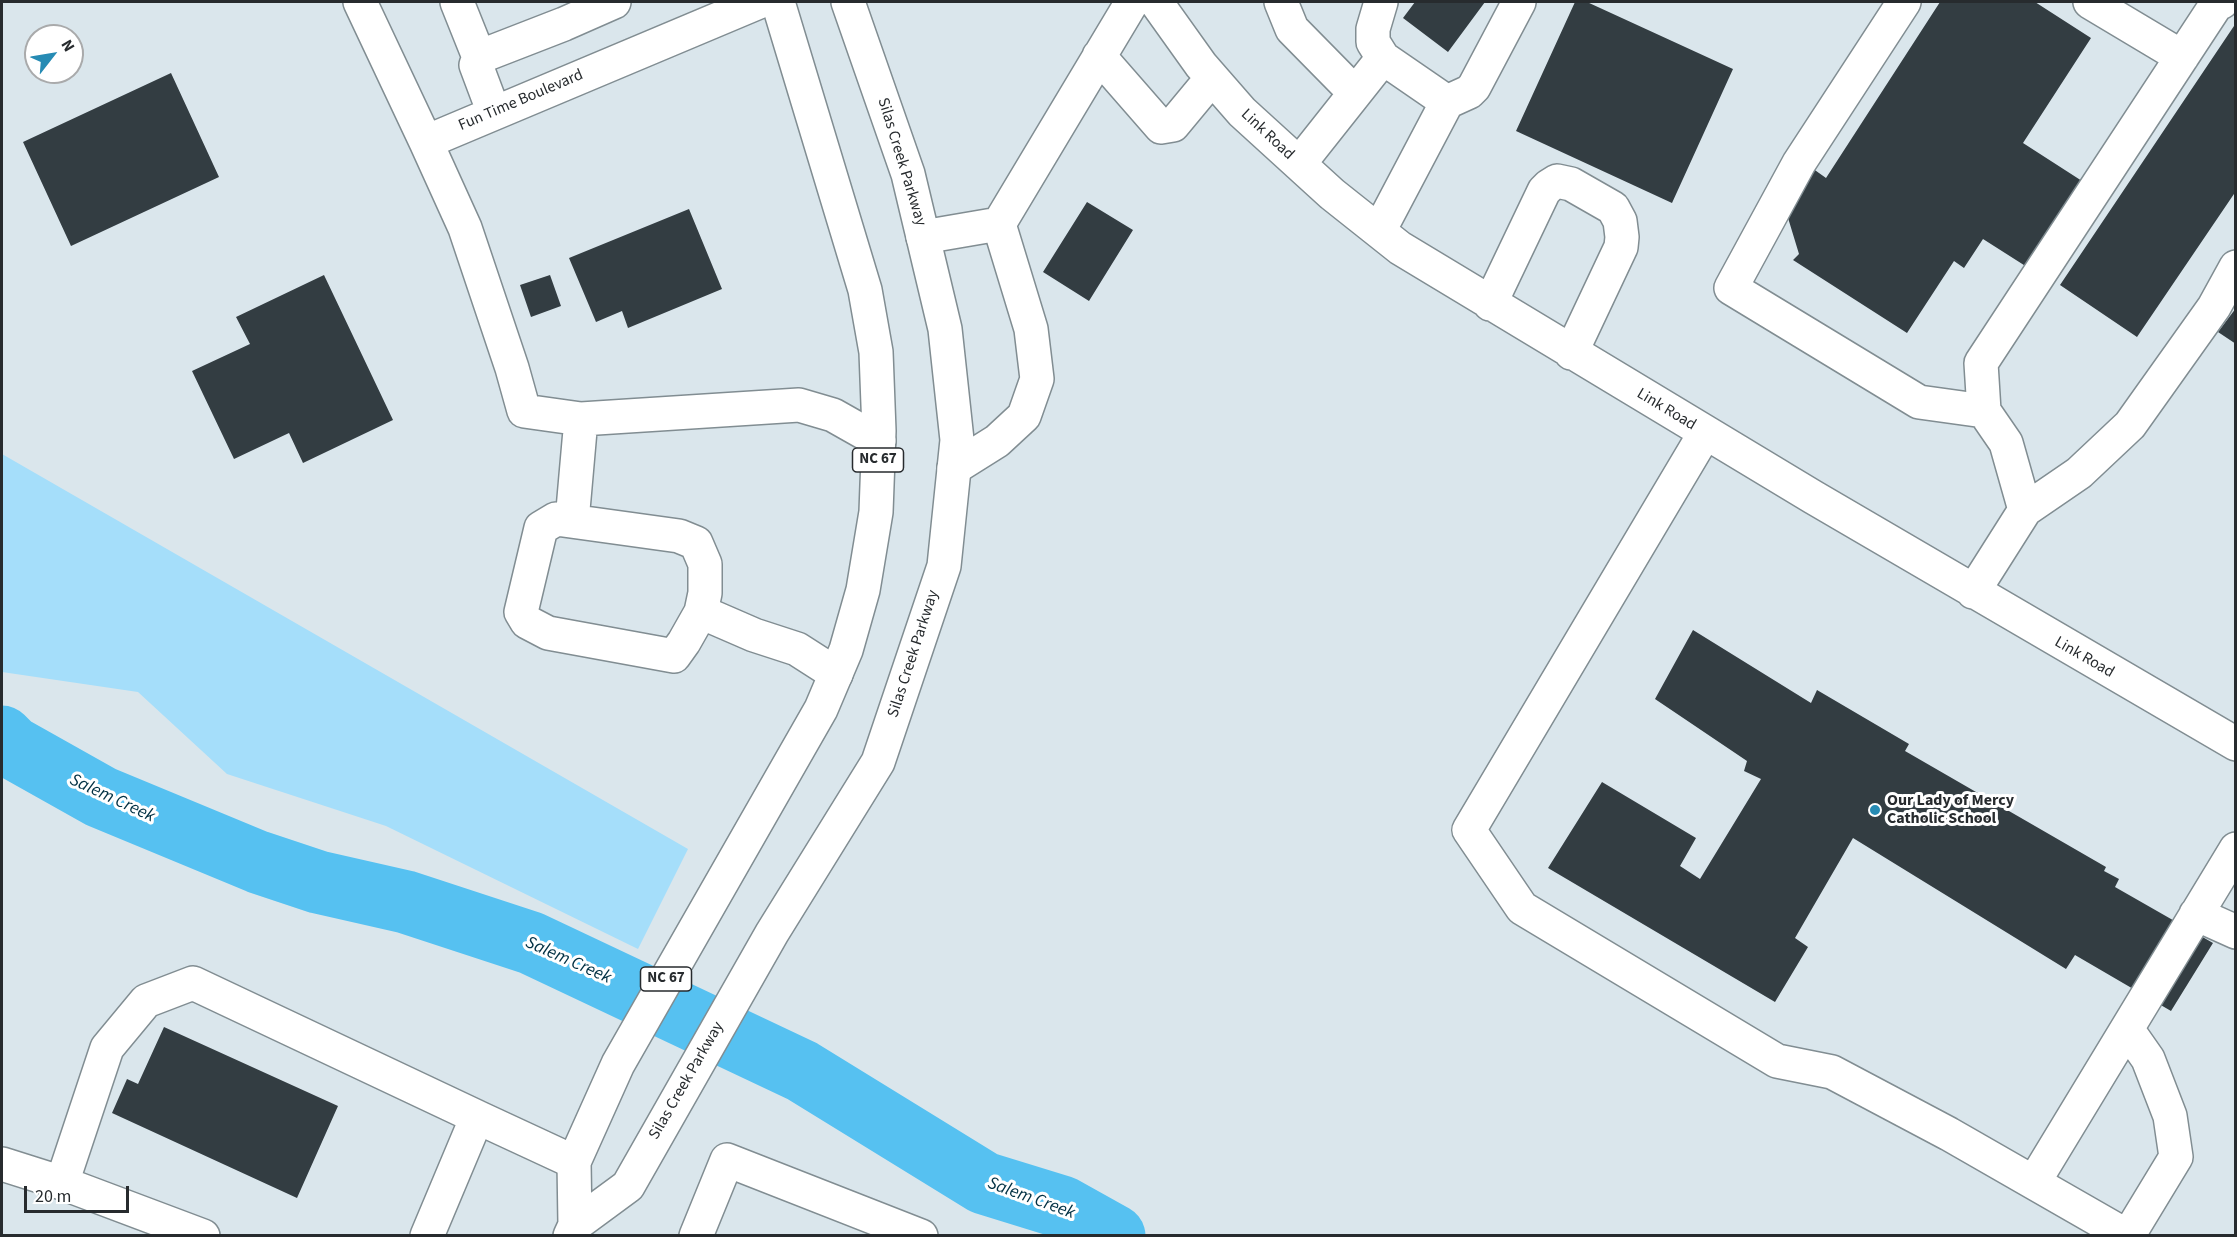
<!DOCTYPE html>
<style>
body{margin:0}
#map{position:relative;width:2237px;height:1237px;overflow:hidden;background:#dae6ec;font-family:"Source Sans 3",sans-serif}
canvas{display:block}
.frame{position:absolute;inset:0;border:3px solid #272b2e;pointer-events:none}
.north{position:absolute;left:24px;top:24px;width:60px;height:60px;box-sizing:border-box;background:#fff;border:2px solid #a9aaab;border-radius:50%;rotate:59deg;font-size:16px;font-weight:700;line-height:24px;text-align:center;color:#272b2e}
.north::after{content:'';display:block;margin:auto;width:21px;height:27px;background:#268bb4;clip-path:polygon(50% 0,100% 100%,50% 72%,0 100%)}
.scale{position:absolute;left:24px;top:1186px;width:105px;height:27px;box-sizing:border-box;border:3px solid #272b2e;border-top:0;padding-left:8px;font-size:18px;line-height:21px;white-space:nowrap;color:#272b2e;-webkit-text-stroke:4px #fff;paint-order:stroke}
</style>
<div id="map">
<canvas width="2237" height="1237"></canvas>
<div class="frame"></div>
<div class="north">N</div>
<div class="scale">20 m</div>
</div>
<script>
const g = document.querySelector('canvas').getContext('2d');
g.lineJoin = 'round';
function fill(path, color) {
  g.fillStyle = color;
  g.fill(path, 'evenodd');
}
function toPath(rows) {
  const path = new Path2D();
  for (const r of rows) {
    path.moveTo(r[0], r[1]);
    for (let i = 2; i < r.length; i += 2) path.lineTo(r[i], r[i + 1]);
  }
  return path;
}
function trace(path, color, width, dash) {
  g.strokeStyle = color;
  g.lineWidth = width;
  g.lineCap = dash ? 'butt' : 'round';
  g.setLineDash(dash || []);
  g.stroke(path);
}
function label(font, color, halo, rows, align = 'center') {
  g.font = font + ' "Source Sans 3",sans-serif';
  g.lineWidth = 6;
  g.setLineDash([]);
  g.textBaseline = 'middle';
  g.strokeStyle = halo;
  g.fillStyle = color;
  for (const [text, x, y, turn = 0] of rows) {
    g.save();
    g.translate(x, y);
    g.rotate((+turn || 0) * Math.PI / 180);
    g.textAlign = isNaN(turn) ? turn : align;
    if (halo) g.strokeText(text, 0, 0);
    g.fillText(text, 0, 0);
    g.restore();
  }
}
fill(toPath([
 [2,454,688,849,638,949,386,826,227,774,138,692,2,672]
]), '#a5defa');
trace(toPath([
 [2,737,12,747,101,797,258,862,318,882,406,902,531,943,802,1071,984,1183,1062,1207,1114,1236]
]), '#56c1f1', 63);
fill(toPath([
 [1415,2,1485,2,1448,52,1403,18],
 [1575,2,1587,2,1733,69,1672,203,1516,131],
 [1940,2,2035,2,2091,38,2023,143,2082,181,2027,267,1983,239,1964,268,1954,261,1907,333,1793,260,1799,254,1785,208,1812,168,1826,178],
 [2236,23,2236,191,2137,337,2060,285],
 [171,73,219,177,71,246,23,142],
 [1087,202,1133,230,1089,301,1043,272],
 [689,209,722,289,628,328,622,311,596,322,569,258],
 [324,275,393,420,303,463,289,433,234,459,192,371,250,344,236,317],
 [550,275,561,306,531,317,520,285],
 [2236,308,2236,344,2218,332],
 [1693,630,1811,703,1817,690,1909,744,1905,751,2106,867,2104,871,2119,879,2115,887,2213,943,2171,1011,2075,955,2066,969,1853,838,1795,938,1808,947,1775,1002,1548,868,1602,782,1696,838,1680,866,1700,879,1761,779,1744,771,1747,761,1655,699],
 [164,1027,338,1106,297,1198,112,1113,127,1079,138,1084]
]), '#333d42');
const minor = toPath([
 [360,2,426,142,759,2],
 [457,2,479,57],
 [1156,2,1201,65,1242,112,1332,194,1400,248,1813,497,2236,744],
 [1281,2,1292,29,1355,93],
 [1381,2,1373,29,1373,42,1383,58],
 [1904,2,1799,163,1731,288,1919,402,1984,411],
 [2090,2,2182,57],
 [1099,56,1161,127,1173,125,1212,78],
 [1447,102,1469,92,1474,87,1519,2],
 [494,113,476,65,479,57,564,24,614,2],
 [426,142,465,228,512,368,524,411,581,419,799,405,833,415,879,441],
 [1299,164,1383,58,1447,102,1379,231],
 [999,224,1132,2],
 [923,237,999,224,1031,329,1037,379,1024,416,997,441,954,468],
 [1490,304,1544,191,1549,186,1557,181,1571,184,1613,208,1620,221,1622,237,1621,247,1571,353],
 [1705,433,1469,830,1522,908,1777,1061,1832,1072,1949,1134,2127,1236],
 [2025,510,2006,443,1984,411,1981,363,2216,5,2222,2],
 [572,521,581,419],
 [1973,592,2025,510,2079,473,2130,425,2214,307,2236,267],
 [701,612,684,642,674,656,548,633,527,622,521,612,541,528,556,519,679,536,696,543,705,564,705,593,701,612,754,635,797,649,836,674],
 [2196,914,2236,932],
 [2127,1029,2148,1059,2170,1116,2176,1157,2128,1236],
 [2,1164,62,1183,203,1236],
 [2034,1182,2236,849],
 [62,1183,107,1048,146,1001,193,983,477,1117],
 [427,1236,477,1117,574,1162],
 [696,1236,727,1160,921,1236]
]);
const major = toPath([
 [575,1225,628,1186,772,933,878,762,944,566,957,440,945,329,908,174,848,2],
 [570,1236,575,1225,574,1162,618,1064,821,709,846,650,863,590,876,512,879,431,876,352,865,290,778,2]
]);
trace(minor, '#818d92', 36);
trace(major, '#818d92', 36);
trace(minor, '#fff', 33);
trace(major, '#fff', 33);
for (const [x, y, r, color] of [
 [1875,810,6,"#268bb4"]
]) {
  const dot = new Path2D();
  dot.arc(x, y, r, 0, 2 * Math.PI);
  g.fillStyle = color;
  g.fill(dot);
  trace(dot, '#fff', 2);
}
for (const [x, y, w] of [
 [878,460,51],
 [666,979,51]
]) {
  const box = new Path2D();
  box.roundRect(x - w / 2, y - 12, w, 24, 4.5);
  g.fillStyle = '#fff';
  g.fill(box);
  trace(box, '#272b2e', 1.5);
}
label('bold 15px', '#272b2e', null, [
 ["NC 67",878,460],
 ["NC 67",666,979]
]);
label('16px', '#272b2e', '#fff', [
 ["Fun Time Boulevard",521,101,-23],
 ["Link Road",1267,135,43],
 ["Silas Creek Parkway",901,162,73],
 ["Link Road",1666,410,31],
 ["Silas Creek Parkway",914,654,-72],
 ["Link Road",2084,658,30],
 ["Silas Creek Parkway",687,1081,-60]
]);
label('bold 16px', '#272b2e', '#fff', [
 ["Our Lady of Mercy",1887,801],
 ["Catholic School",1887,819]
], 'left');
label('italic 18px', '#003043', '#fff', [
 ["Salem Creek",112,799,25],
 ["Salem Creek",568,961,24],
 ["Salem Creek",1031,1199,20]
]);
</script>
